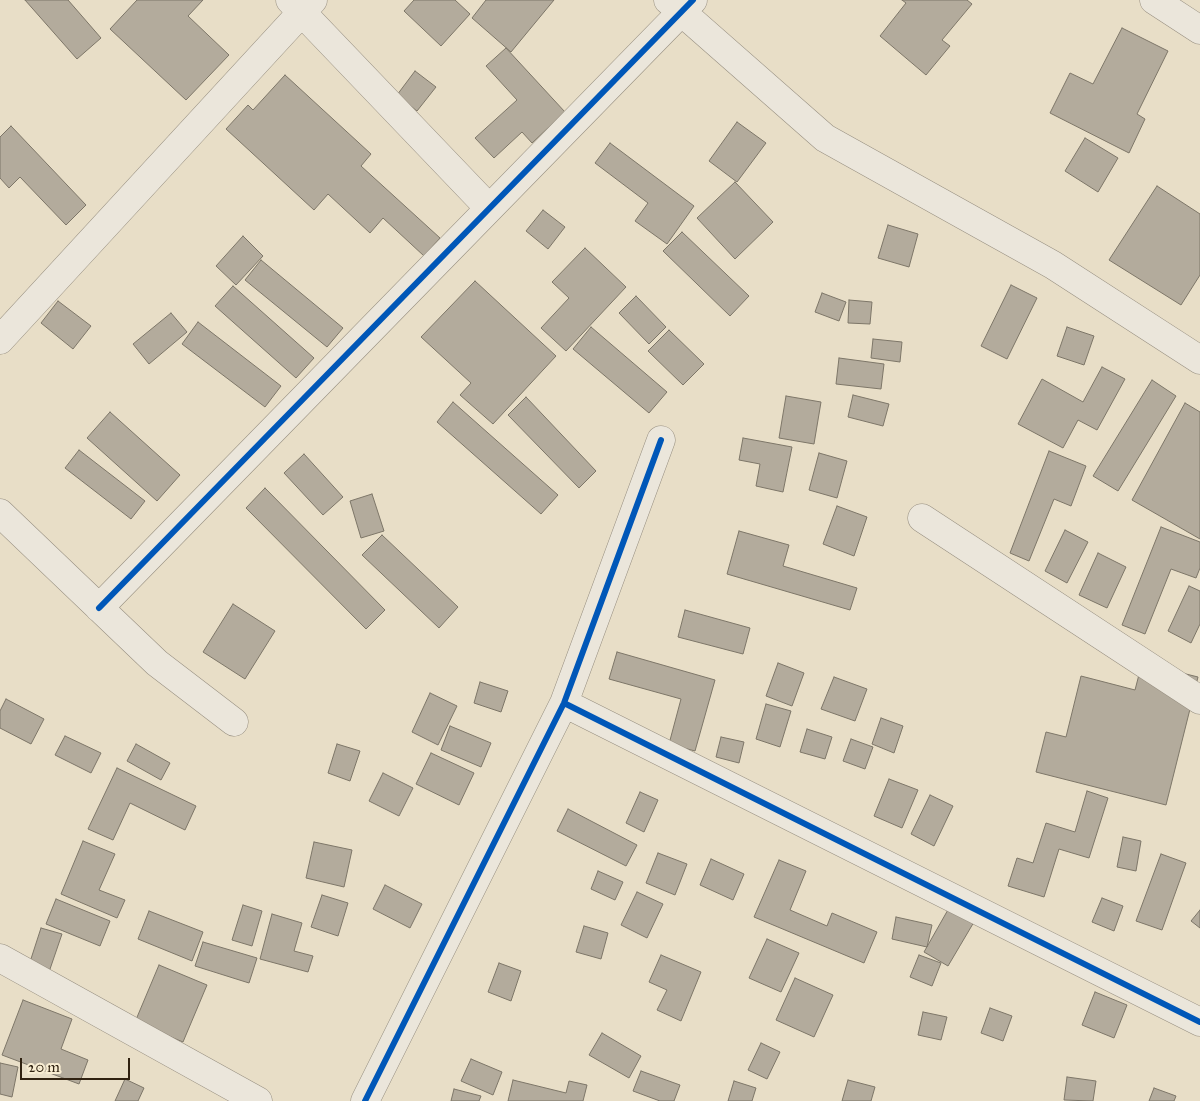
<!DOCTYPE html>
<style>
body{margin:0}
#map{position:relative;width:1200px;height:1101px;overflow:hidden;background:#e8dec7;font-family:"IM FELL Great Primer",serif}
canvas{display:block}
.scale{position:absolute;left:20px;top:1058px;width:110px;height:22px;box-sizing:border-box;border:2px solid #302211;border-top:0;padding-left:6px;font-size:15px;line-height:18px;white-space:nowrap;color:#302211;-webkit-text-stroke:4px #f8edd2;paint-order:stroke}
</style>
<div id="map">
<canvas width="1200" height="1101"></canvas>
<div class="scale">20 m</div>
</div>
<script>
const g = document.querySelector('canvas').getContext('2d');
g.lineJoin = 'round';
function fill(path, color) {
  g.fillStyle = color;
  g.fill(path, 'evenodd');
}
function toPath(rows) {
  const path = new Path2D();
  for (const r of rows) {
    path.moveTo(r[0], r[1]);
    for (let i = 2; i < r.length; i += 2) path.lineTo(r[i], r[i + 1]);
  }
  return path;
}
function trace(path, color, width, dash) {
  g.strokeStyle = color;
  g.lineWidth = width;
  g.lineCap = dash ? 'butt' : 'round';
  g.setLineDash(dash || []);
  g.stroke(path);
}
const building = toPath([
 [25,0,68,0,101,38,77,59,25,0],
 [137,0,203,0,188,16,229,55,186,100,110,29,137,0],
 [414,0,455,0,470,14,441,46,404,11,414,0],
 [486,0,554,0,511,52,472,18,486,0],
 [902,0,967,0,972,4,942,40,950,46,926,75,880,36,906,3,902,0],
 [1122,28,1168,51,1137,114,1145,119,1129,153,1050,113,1070,73,1093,84,1122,28],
 [506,48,565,112,532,143,522,132,494,158,475,138,517,100,486,66,506,48],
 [415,71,436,87,417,111,397,95,415,71],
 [285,75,371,154,361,166,440,238,424,256,383,218,370,233,328,194,314,210,226,129,248,105,253,110,285,75],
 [737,122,766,143,737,182,709,161,737,122],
 [11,126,86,205,66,225,20,177,9,188,0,178,0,137,11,126],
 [1085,138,1118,158,1098,192,1065,171,1085,138],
 [610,143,694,206,667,244,635,221,648,203,595,163,610,143],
 [735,182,773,222,735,259,697,218,735,182],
 [1157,186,1200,214,1200,275,1181,305,1109,260,1157,186],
 [543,210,565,227,548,249,526,231,543,210],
 [888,225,918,234,909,267,878,258,888,225],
 [682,232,749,296,730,316,663,251,682,232],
 [243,236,263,256,236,285,216,266,243,236],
 [585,248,626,287,566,351,541,328,569,298,552,282,585,248],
 [261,260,343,328,327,347,245,280,261,260],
 [475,281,556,356,493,424,460,395,471,383,421,337,475,281],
 [1011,285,1037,298,1007,359,981,346,1011,285],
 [233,286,314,358,296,378,215,306,233,286],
 [822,293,846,302,839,321,815,312,822,293],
 [636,296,666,327,649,344,619,313,636,296],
 [849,300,872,302,870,324,848,323,849,300],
 [58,301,91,326,73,349,41,323,58,301],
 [171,313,187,332,149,364,133,344,171,313],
 [198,322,281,386,265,407,182,344,198,322],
 [591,327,667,392,649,413,573,349,591,327],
 [1067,327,1094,336,1084,365,1057,356,1067,327],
 [669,330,704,364,683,385,648,351,669,330],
 [873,339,902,342,900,362,871,358,873,339],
 [839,358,884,364,881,389,836,384,839,358],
 [1102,367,1125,379,1097,430,1078,420,1063,448,1018,424,1042,379,1083,402,1102,367],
 [1152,380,1176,396,1118,491,1093,476,1152,380],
 [853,395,889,404,883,426,848,417,853,395],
 [786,396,821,402,814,444,779,438,786,396],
 [526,397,596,471,579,488,508,415,526,397],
 [453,402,558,495,541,514,437,422,453,402],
 [1185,403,1200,412,1200,539,1132,500,1185,403],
 [110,412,180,475,157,501,87,438,110,412],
 [743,438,792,447,783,492,756,486,760,464,739,460,743,438],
 [79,450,145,501,131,519,65,468,79,450],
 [1049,451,1086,466,1071,506,1054,499,1029,561,1010,553,1049,451],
 [819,453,847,461,837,498,809,490,819,453],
 [304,454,343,497,323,515,284,473,304,454],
 [265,488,385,610,366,629,246,508,265,488],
 [372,494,384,531,361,538,350,501,372,494],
 [837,506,867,517,854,556,823,544,837,506],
 [1161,527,1200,542,1200,568,1196,578,1171,569,1145,634,1122,625,1161,527],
 [1065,530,1088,542,1067,583,1045,571,1065,530],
 [739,531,789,545,783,566,857,588,850,610,727,574,739,531],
 [382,535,458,607,439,628,362,555,382,535],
 [1098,553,1126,567,1107,608,1079,595,1098,553],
 [1189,586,1200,591,1200,624,1191,643,1168,631,1189,586],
 [233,604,275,631,245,679,203,652,233,604],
 [685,610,750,628,743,654,678,637,685,610],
 [617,652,715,680,695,751,669,744,681,699,609,679,617,652],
 [778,663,804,673,792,706,766,696,778,663],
 [1142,663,1198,677,1166,805,1036,772,1046,732,1066,737,1081,676,1135,690,1142,663],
 [834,677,867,689,855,721,821,709,834,677],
 [480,682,508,691,501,712,474,703,480,682],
 [430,693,457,706,438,745,412,732,430,693],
 [6,699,44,719,31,744,0,728,0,711,6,699],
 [766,704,791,711,780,747,756,739,766,704],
 [881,718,903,726,894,753,872,744,881,718],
 [450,726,491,743,481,767,441,750,450,726],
 [807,729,832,737,825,759,800,752,807,729],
 [65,736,101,753,91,773,55,755,65,736],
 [721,737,744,742,739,763,716,757,721,737],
 [851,739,873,747,865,769,843,761,851,739],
 [136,744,170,763,161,780,127,761,136,744],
 [337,744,360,751,350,781,328,773,337,744],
 [431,753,474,773,459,805,416,784,431,753],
 [117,768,196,806,185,830,130,803,113,840,88,829,117,768],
 [383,773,413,788,399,816,369,801,383,773],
 [889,779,918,790,902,828,874,816,889,779],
 [1087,791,1108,798,1089,858,1059,849,1044,897,1008,886,1017,858,1033,863,1046,823,1075,832,1087,791],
 [640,792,658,800,644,832,626,823,640,792],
 [930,795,953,806,934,846,911,834,930,795],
 [568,809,637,845,626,866,557,831,568,809],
 [1123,837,1141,841,1136,871,1117,867,1123,837],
 [83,841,115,854,99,890,125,900,117,918,61,894,83,841],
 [314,842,352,850,344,887,306,878,314,842],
 [658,853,687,864,675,895,646,883,658,853],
 [1161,854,1186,863,1162,930,1136,921,1161,854],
 [711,859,744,874,733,900,700,885,711,859],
 [779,860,806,871,790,910,827,926,832,913,877,932,864,963,754,917,779,860],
 [598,871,623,882,615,900,591,889,598,871],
 [385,885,422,904,410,928,373,909,385,885],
 [637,892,663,904,647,938,621,925,637,892],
 [322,895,348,903,338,936,311,927,322,895],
 [1102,898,1123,906,1114,931,1092,922,1102,898],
 [56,899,110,921,100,946,46,924,56,899],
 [243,905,262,911,252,946,232,940,243,905],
 [949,908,974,922,948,966,924,952,949,908],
 [1200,910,1200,928,1191,921,1200,910],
 [149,911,203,932,192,961,138,939,149,911],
 [272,914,302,923,294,951,313,956,308,972,260,959,272,914],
 [896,917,932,925,927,947,892,939,896,917],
 [584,926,608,933,601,959,576,952,584,926],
 [41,928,62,934,49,972,29,965,41,928],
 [767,939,799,953,781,992,749,978,767,939],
 [203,942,257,958,249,983,195,966,203,942],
 [661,955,701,972,681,1021,657,1010,667,990,649,982,661,955],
 [919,955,941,963,932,986,910,977,919,955],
 [499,963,521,971,511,1001,488,992,499,963],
 [159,965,207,985,183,1042,135,1022,159,965],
 [795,978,833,995,814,1037,776,1020,795,978],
 [1095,992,1127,1005,1114,1038,1082,1025,1095,992],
 [23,1000,72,1019,61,1049,88,1060,79,1084,2,1055,23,1000],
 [990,1008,1012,1016,1003,1041,981,1033,990,1008],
 [923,1012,947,1017,941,1040,918,1035,923,1012],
 [602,1033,641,1056,629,1078,589,1055,602,1033],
 [761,1043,780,1052,767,1079,748,1070,761,1043],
 [471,1059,502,1072,493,1095,461,1081,471,1059],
 [0,1063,18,1067,12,1097,0,1094,0,1063],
 [641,1071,680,1085,674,1101,660,1101,633,1091,641,1071],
 [1067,1077,1096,1081,1093,1101,1064,1100,1067,1077],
 [125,1079,144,1088,138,1101,115,1101,125,1079],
 [513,1080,566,1093,569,1081,587,1085,583,1101,508,1101,513,1080],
 [848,1080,875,1087,871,1101,842,1101,848,1080],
 [734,1081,756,1088,752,1101,728,1101,734,1081],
 [1154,1088,1176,1096,1174,1101,1149,1101,1154,1088],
 [454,1089,481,1096,479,1101,451,1101,454,1089]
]);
fill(building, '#b3ab9c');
trace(building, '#7d7668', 1);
const minor = toPath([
 [290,0,489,208],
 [668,0,825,138,1053,265,1200,360],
 [1154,0,1200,30],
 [0,340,313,0],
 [0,513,157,663,234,722],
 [922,518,1200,700],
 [99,608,693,0],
 [564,703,1200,1022],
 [0,958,258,1101],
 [365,1101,564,703,661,440]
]);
trace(minor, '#978f81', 29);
trace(minor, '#ebe6db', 28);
trace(toPath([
 [99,608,693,0],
 [564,703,1200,1022],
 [365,1101,564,703,661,440]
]), '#0057b8', 6);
</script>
